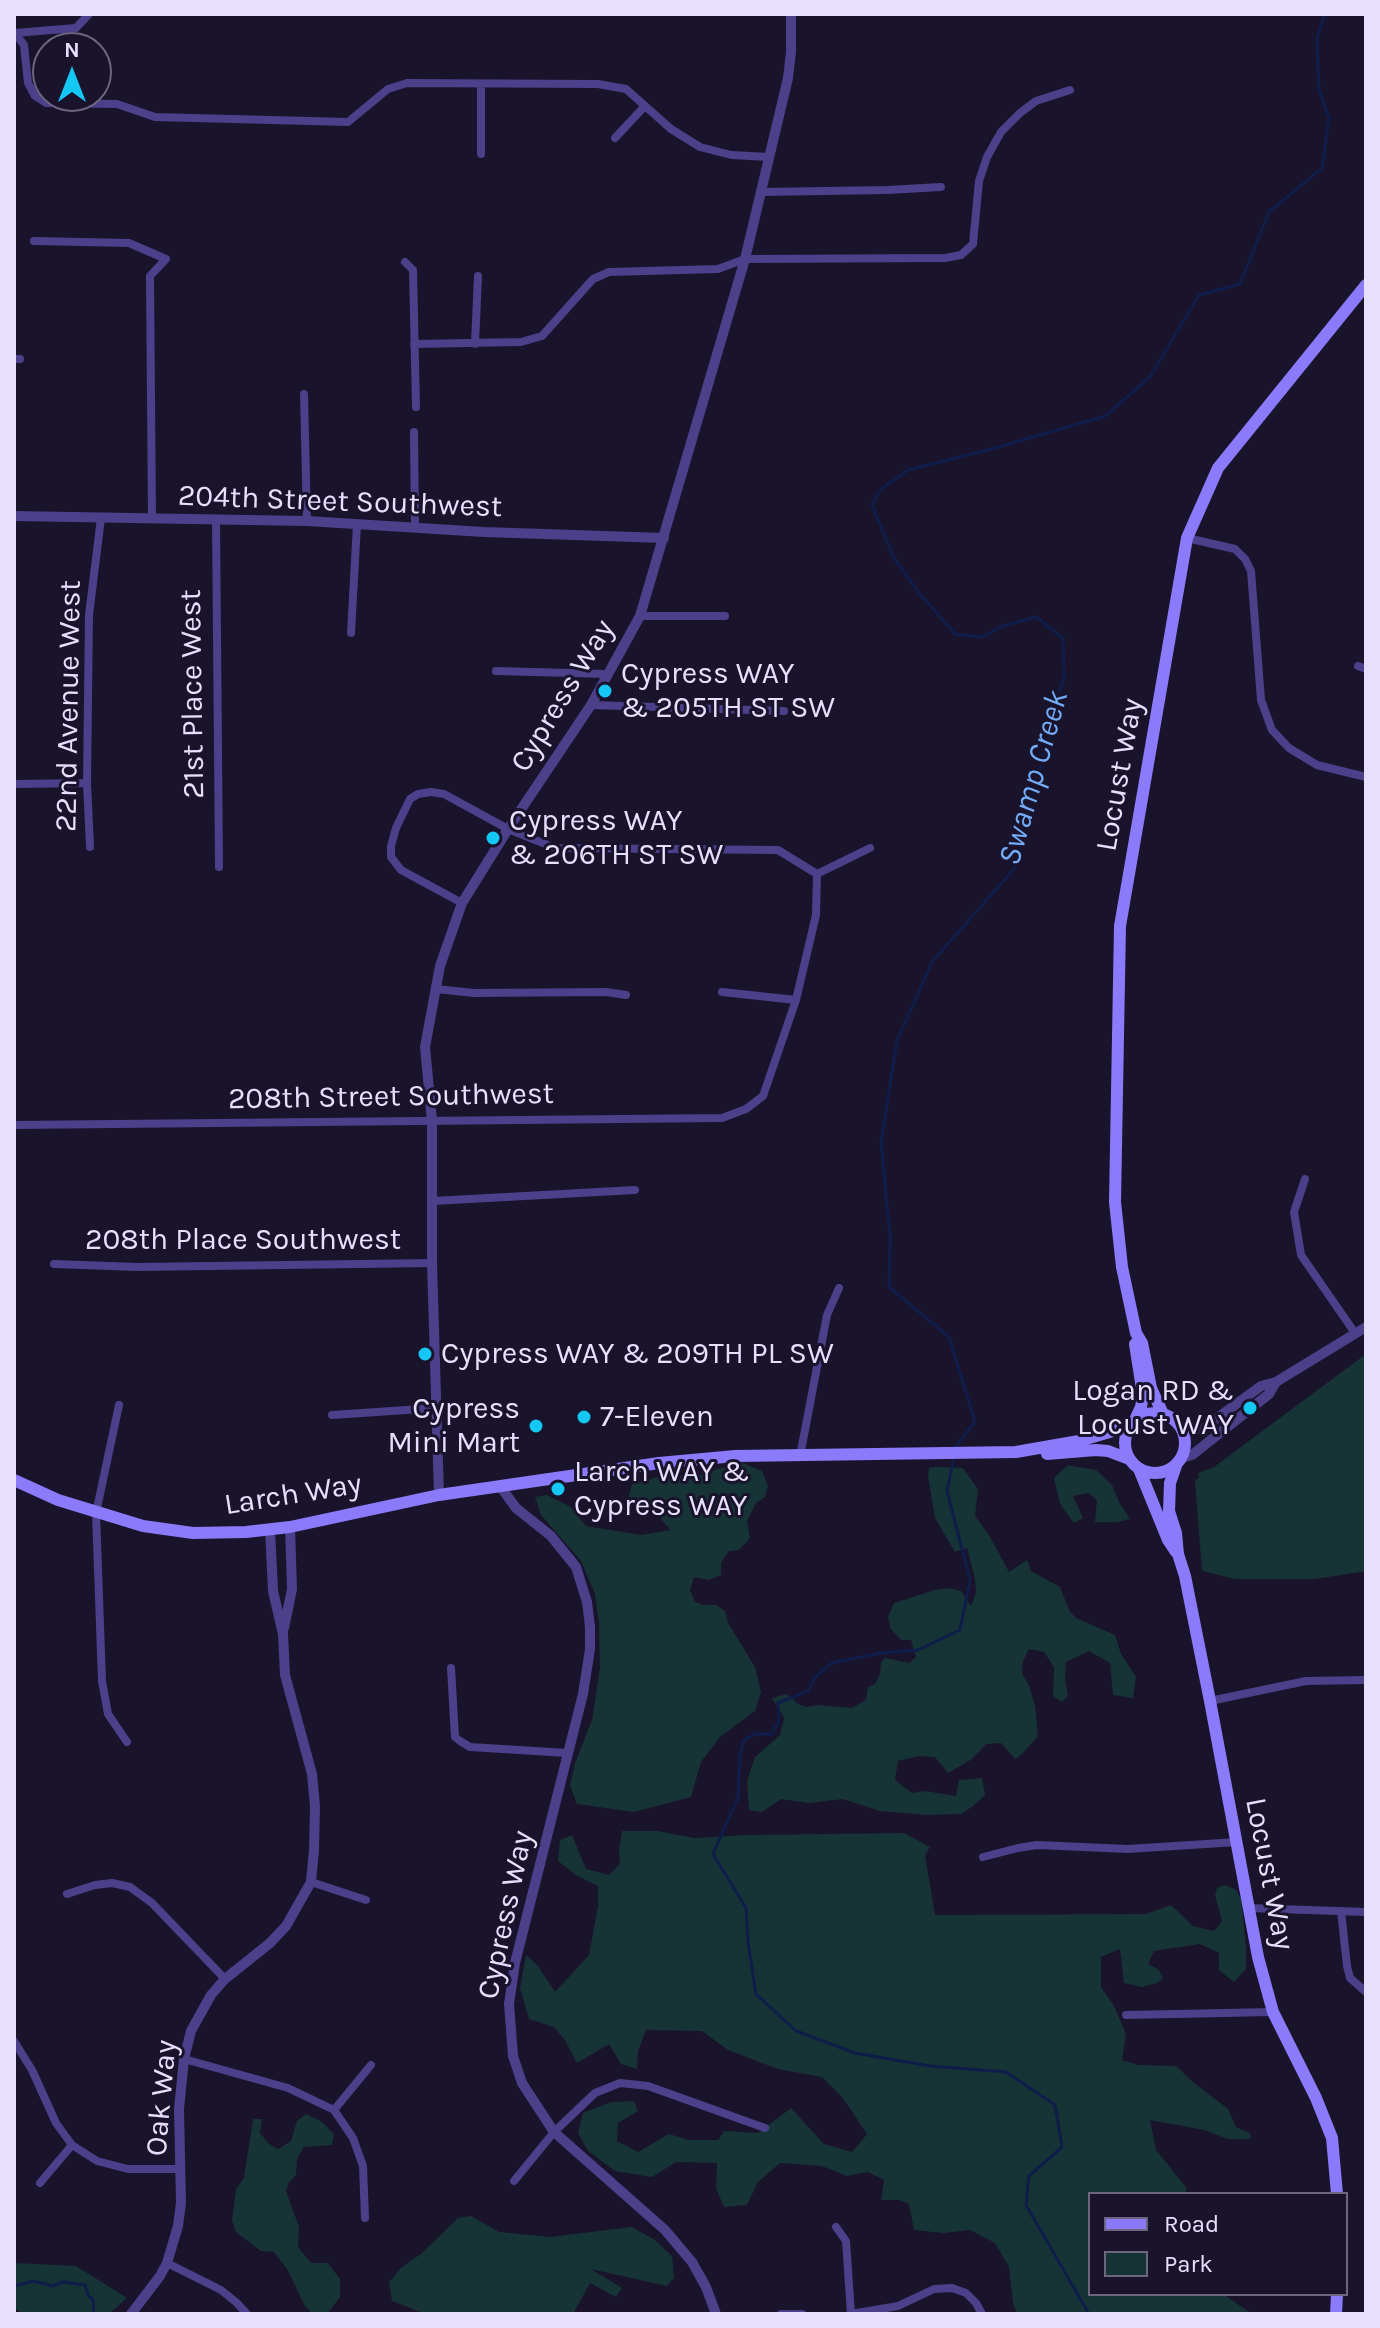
<!DOCTYPE html>
<style>
body{margin:0}
#map{position:relative;width:1380px;height:2328px;overflow:hidden;background:#1a132c;font-family:Karla,sans-serif}
canvas{display:block}
.frame{position:absolute;inset:0;border:16px solid #e6dffe;pointer-events:none}
.legend{position:absolute;left:1088px;top:2192px;width:260px;height:104px;box-sizing:border-box;background:#1a132c;border:2px solid #6c6580;margin:0;padding:10px 14px;list-style:none;font-size:24px;color:#e6dffe}
.legend li{display:flex;align-items:center;gap:16px;height:40px}
.legend b{width:40px;border:2px solid #6c6580}
.north{position:absolute;left:32px;top:32px;width:80px;height:80px;box-sizing:border-box;background:#1a132c;border:2px solid #6c6580;border-radius:50%;rotate:0deg;font-size:22px;font-weight:700;line-height:32px;text-align:center;color:#e6dffe}
.north::after{content:'';display:block;margin:auto;width:28px;height:36px;background:#14c7f5;clip-path:polygon(50% 0,100% 100%,50% 72%,0 100%)}
</style>
<div id="map">
<canvas width="1380" height="2328"></canvas>
<div class="frame"></div>
<ul class="legend">
<li><b style="height:10px;background:#8b7afa"></b>Road</li>
<li><b style="height:22px;background:#163436"></b>Park</li>
</ul>
<div class="north">N</div>
</div>
<script>
const g = document.querySelector('canvas').getContext('2d');
g.lineJoin = 'round';
function fill(path, color) {
  g.fillStyle = color;
  g.fill(path, 'evenodd');
}
function toPath(rows) {
  const path = new Path2D();
  for (const r of rows) {
    if (r.length === 3) {
      path.moveTo(r[0] + r[2], r[1]);
      path.arc(r[0], r[1], r[2], 0, 2 * Math.PI);
      continue;
    }
    path.moveTo(r[0], r[1]);
    for (let i = 2; i < r.length; i += 2) path.lineTo(r[i], r[i + 1]);
  }
  return path;
}
function trace(path, color, width, dash) {
  g.strokeStyle = color;
  g.lineWidth = width;
  g.lineCap = dash ? 'butt' : 'round';
  g.setLineDash(dash || []);
  g.stroke(path);
}
function label(font, color, halo, rows, align = 'center') {
  g.font = font + ' Karla,sans-serif';
  g.lineWidth = 6;
  g.setLineDash([]);
  g.textBaseline = 'middle';
  g.strokeStyle = halo;
  g.fillStyle = color;
  for (const [text, x, y, turn = 0] of rows) {
    g.save();
    g.translate(x, y);
    g.rotate((+turn || 0) * Math.PI / 180);
    g.textAlign = isNaN(turn) ? turn : align;
    if (halo) g.strokeText(text, 0, 0);
    g.fillText(text, 0, 0);
    g.restore();
  }
}
fill(toPath([
 [1366,1354,1366,1571,1315,1579,1235,1579,1202,1571,1195,1481,1199,1477,1198,1473,1214,1467],
 [740,1462,762,1471,768,1486,765,1497,756,1503,747,1521,750,1538,739,1550,729,1551,721,1563,721,1575,708,1580,694,1577,690,1590,695,1602,704,1605,716,1605,725,1611,728,1623,755,1667,761,1692,755,1711,720,1737,701,1762,691,1797,634,1812,577,1804,570,1785,575,1763,592,1720,600,1667,599,1622,595,1594,581,1561,541,1515,535,1497,547,1495,571,1507,586,1526,641,1535,670,1530,657,1514,628,1499,632,1484,657,1477,700,1475],
 [1068,1465,1096,1470,1112,1485,1119,1502,1130,1519,1117,1522,1095,1522,1097,1500,1089,1493,1073,1496,1083,1518,1074,1523,1060,1504,1054,1478],
 [936,1467,963,1468,978,1489,975,1516,989,1535,1009,1572,1027,1560,1031,1571,1060,1587,1070,1612,1076,1618,1115,1635,1121,1654,1136,1677,1133,1698,1113,1695,1110,1663,1089,1651,1066,1662,1065,1680,1068,1696,1062,1702,1053,1696,1054,1667,1044,1652,1029,1649,1023,1661,1022,1673,1029,1686,1035,1706,1038,1736,1023,1753,1015,1759,1001,1743,986,1744,972,1759,948,1773,935,1757,919,1756,898,1761,895,1780,912,1793,925,1791,956,1796,959,1780,982,1778,985,1795,973,1806,961,1814,927,1815,880,1811,843,1799,809,1803,781,1799,762,1812,749,1810,747,1781,755,1757,780,1735,784,1718,772,1698,787,1694,798,1704,806,1707,819,1705,852,1708,866,1700,868,1687,875,1684,880,1674,881,1662,885,1658,909,1663,916,1657,911,1640,901,1640,891,1629,888,1617,894,1603,935,1590,950,1588,961,1591,971,1606,976,1592,975,1579,967,1548,955,1552,935,1518,928,1476,929,1468],
 [622,1831,658,1831,694,1838,748,1835,904,1833,930,1847,925,1855,935,1915,1146,1914,1171,1905,1193,1926,1214,1931,1222,1921,1215,1895,1217,1888,1224,1885,1235,1889,1241,1898,1246,1946,1246,1969,1234,1982,1219,1970,1219,1953,1200,1944,1154,1951,1148,1964,1158,1969,1163,1978,1157,1983,1142,1987,1124,1983,1120,1949,1101,1957,1101,1987,1114,2006,1126,2034,1122,2060,1138,2065,1176,2066,1193,2082,1228,2109,1236,2127,1250,2133,1251,2139,1228,2139,1204,2130,1150,2120,1156,2150,1186,2187,1186,2194,1090,2194,1090,2294,1223,2294,1252,2314,1017,2314,1013,2303,1009,2267,995,2243,970,2230,943,2233,914,2230,909,2204,899,2200,881,2200,884,2180,868,2172,847,2176,822,2166,780,2163,758,2182,747,2205,724,2207,716,2188,717,2163,676,2162,652,2177,615,2171,588,2151,578,2133,583,2113,611,2102,634,2101,638,2111,618,2123,617,2141,638,2152,669,2134,688,2140,718,2140,724,2131,758,2133,791,2108,824,2144,852,2152,867,2134,842,2097,822,2077,778,2069,728,2050,702,2031,646,2030,638,2051,637,2069,621,2064,609,2044,577,2063,566,2042,554,2027,529,2019,520,1988,526,1955,538,1966,555,1992,589,1955,598,1906,598,1886,576,1875,558,1861,560,1840,572,1835,586,1869,609,1875,620,1864,619,1849],
 [306,2114,322,2122,334,2134,332,2145,304,2147,297,2159,296,2175,289,2182,286,2191,299,2227,298,2247,311,2263,328,2263,340,2279,340,2297,328,2313,325,2314,313,2314,305,2306,287,2269,274,2252,261,2251,236,2232,232,2220,236,2189,244,2178,253,2119,262,2119,260,2133,269,2144,278,2149,291,2141,297,2121],
 [471,2216,499,2232,550,2237,632,2227,655,2240,672,2256,674,2278,667,2286,591,2269,622,2288,616,2297,590,2283,574,2312,577,2314,426,2314,392,2301,389,2282,401,2268,422,2253,458,2218],
 [14,2263,76,2266,127,2298,109,2314,24,2314,14,2308]
]), '#163436');
trace(toPath([
 [955,1451,956,1446,975,1422,949,1337,889,1287,890,1237,881,1142,897,1041,932,962,1014,869,1064,677,1063,638,1036,617,1003,626,982,637,955,634,919,593,894,558,872,505,880,490,908,470,999,447,1105,416,1150,377,1199,295,1240,284,1269,212,1322,168,1329,118,1319,90,1317,38,1325,14],
 [954,1458,947,1491,970,1580,960,1630,918,1650,881,1653,832,1663,815,1677,808,1691,778,1703,779,1721,772,1734,755,1734,744,1740,740,1755,738,1797,713,1854,746,1908,748,1942,756,1994,796,2031,855,2053,930,2066,1006,2072,1055,2105,1062,2147,1029,2176,1026,2205,1089,2314],
 [14,2286,33,2281,53,2286,63,2282,85,2285,88,2295,93,2300,94,2314]
]), '#0e1d4a', 3);
trace(toPath([
 [14,32,24,45,28,83,35,96,46,103,117,104,155,117,348,122,388,89,407,83,598,84,626,89,671,129,700,147,731,155,769,157],
 [15,33,76,28,89,14],
 [615,138,644,107],
 [481,154,481,84],
 [761,192,887,190,941,187],
 [34,241,129,243,166,259,150,276,152,519],
 [405,262,413,270,416,407],
 [414,344,521,342,542,336,593,279,609,272,718,269,745,259,945,258,961,255,973,244,979,181,987,157,1001,132,1020,113,1036,101,1070,90],
 [475,344,478,276],
 [14,359,20,359],
 [304,394,307,521],
 [414,432,415,528],
 [216,520,219,867],
 [1187,538,1235,549,1245,559,1251,571,1261,700,1272,730,1289,748,1317,765,1366,777],
 [640,616,725,616],
 [351,633,357,524],
 [1358,666,1366,669],
 [496,671,607,674],
 [591,705,784,711],
 [14,784,87,783],
 [90,847,87,783,89,615,101,518],
 [462,903,401,870,391,857,391,846,396,828,410,799,418,794,431,792,444,794,508,829,555,848,778,850,817,874,870,848],
 [436,989,474,993,606,992,626,995],
 [722,992,796,1000],
 [14,1125,722,1118,746,1109,763,1096,796,1000,816,915,817,874],
 [1305,1179,1294,1212,1301,1255,1355,1333],
 [433,1201,635,1190],
 [54,1264,137,1267,432,1263],
 [119,1405,96,1513,102,1681,108,1714,127,1742],
 [332,1415,436,1408],
 [800,1456,827,1315,839,1288],
 [451,1668,455,1737,460,1741,470,1747,567,1753],
 [1210,1701,1306,1681,1366,1680],
 [983,1857,1018,1848,1037,1845,1128,1849,1237,1842],
 [311,1882,366,1900],
 [67,1894,95,1885,112,1883,130,1887,152,1903,225,1979],
 [1249,1908,1366,1912],
 [1341,1911,1347,1966,1350,1978,1366,1992],
 [1126,2015,1273,2012],
 [14,2041,32,2070,56,2123,72,2145,97,2161,128,2169,180,2169],
 [184,2059,288,2088,334,2110,353,2138,363,2166,365,2218],
 [334,2110,371,2065],
 [514,2181,554,2132,595,2093,620,2083,648,2086,765,2128],
 [40,2183,72,2145],
 [836,2227,846,2241,851,2314],
 [167,2263,221,2290,237,2303,247,2314],
 [781,2314,802,2314],
 [851,2314,898,2306,934,2289,952,2288,966,2293,976,2303,982,2314]
]), '#4b4089', 8);
trace(toPath([
 [14,516,307,521,484,532,664,538],
 [1180,1427,1194,1430,1205,1427,1261,1386,1276,1382,1366,1327],
 [1182,1458,1192,1455,1269,1394,1276,1382],
 [500,1486,516,1508,551,1536,576,1567,587,1602,590,1627,590,1649,583,1694,515,1963,509,2004,513,2056,522,2083,554,2132,665,2230,692,2262,706,2287,716,2314],
 [439,1495,432,1263,432,1121,425,1047,440,966,462,903,508,829,591,705,640,616,745,259,788,78,791,52,791,14],
 [284,1628,292,1589,290,1527],
 [131,2314,160,2276,167,2263,178,2226,181,2203,179,2109,184,2059,191,2031,211,1995,225,1979,270,1943,286,1926,311,1882,314,1850,315,1806,312,1774,285,1675,283,1634,273,1591,270,1529]
]), '#4b4089', 10);
trace(toPath([
 [1135,1344,1143,1395,1141,1407,1135,1420],
 [1155,1443,30],
 [1163,1414,1151,1388,1142,1343,1136,1333,1122,1267,1115,1202,1120,926,1187,538,1218,468,1366,285],
 [1047,1454,1096,1450,1108,1451,1129,1459],
 [1177,1463,1170,1483,1169,1511,1176,1533,1178,1554,1185,1576,1210,1701,1258,1957,1273,2012,1316,2098,1332,2138,1337,2194],
 [1139,1469,1168,1540,1176,1552],
 [14,1480,58,1500,143,1526,193,1533,246,1532,290,1527,439,1495,659,1463,735,1456,1016,1452,1079,1441,1130,1426],
 [1336,2314,1337,2294]
]), '#8b7afa', 12);
for (const [x, y, r, color] of [
 [605,691,8,"#14c7f5"],
 [493,838,8,"#14c7f5"],
 [425,1354,8,"#14c7f5"],
 [1250,1408,8,"#14c7f5"],
 [584,1417,8,"#14c7f5"],
 [536,1426,8,"#14c7f5"],
 [558,1489,8,"#14c7f5"]
]) {
  const dot = new Path2D();
  dot.arc(x, y, r, 0, 2 * Math.PI);
  g.fillStyle = color;
  g.fill(dot);
  trace(dot, '#1a132c', 3);
}
label('30px', '#e6dffe', '#1a132c', [
 ["204th Street Southwest",340,502,2],
 ["21st Place West",193,694,-91],
 ["Cypress Way",563,696,-59],
 ["22nd Avenue West",69,706,-89],
 ["Locust Way",1120,775,-80],
 ["208th Street Southwest",391,1097,-1],
 ["208th Place Southwest",243,1240],
 ["Larch Way",293,1495,-9],
 ["Locust Way",1269,1874,79],
 ["Cypress Way",506,1915,-78],
 ["Oak Way",162,2098,-85]
]);
label('30px', '#e6dffe', '#1a132c', [
 ["Cypress WAY",621,674],
 ["& 205TH ST SW",621,708],
 ["Cypress WAY",509,821],
 ["& 206TH ST SW",509,855],
 ["Cypress WAY & 209TH PL SW",441,1354],
 ["Logan RD &",1234,1391,"right"],
 ["Locust WAY",1234,1425,"right"],
 ["Cypress",520,1409,"right"],
 ["Mini Mart",520,1443,"right"],
 ["7-Eleven",600,1417],
 ["Larch WAY &",574,1472],
 ["Cypress WAY",574,1506]
], 'left');
label('italic 32px', '#72acf9', '#1a132c', [
 ["Swamp Creek",1034,778,-74]
]);
</script>
